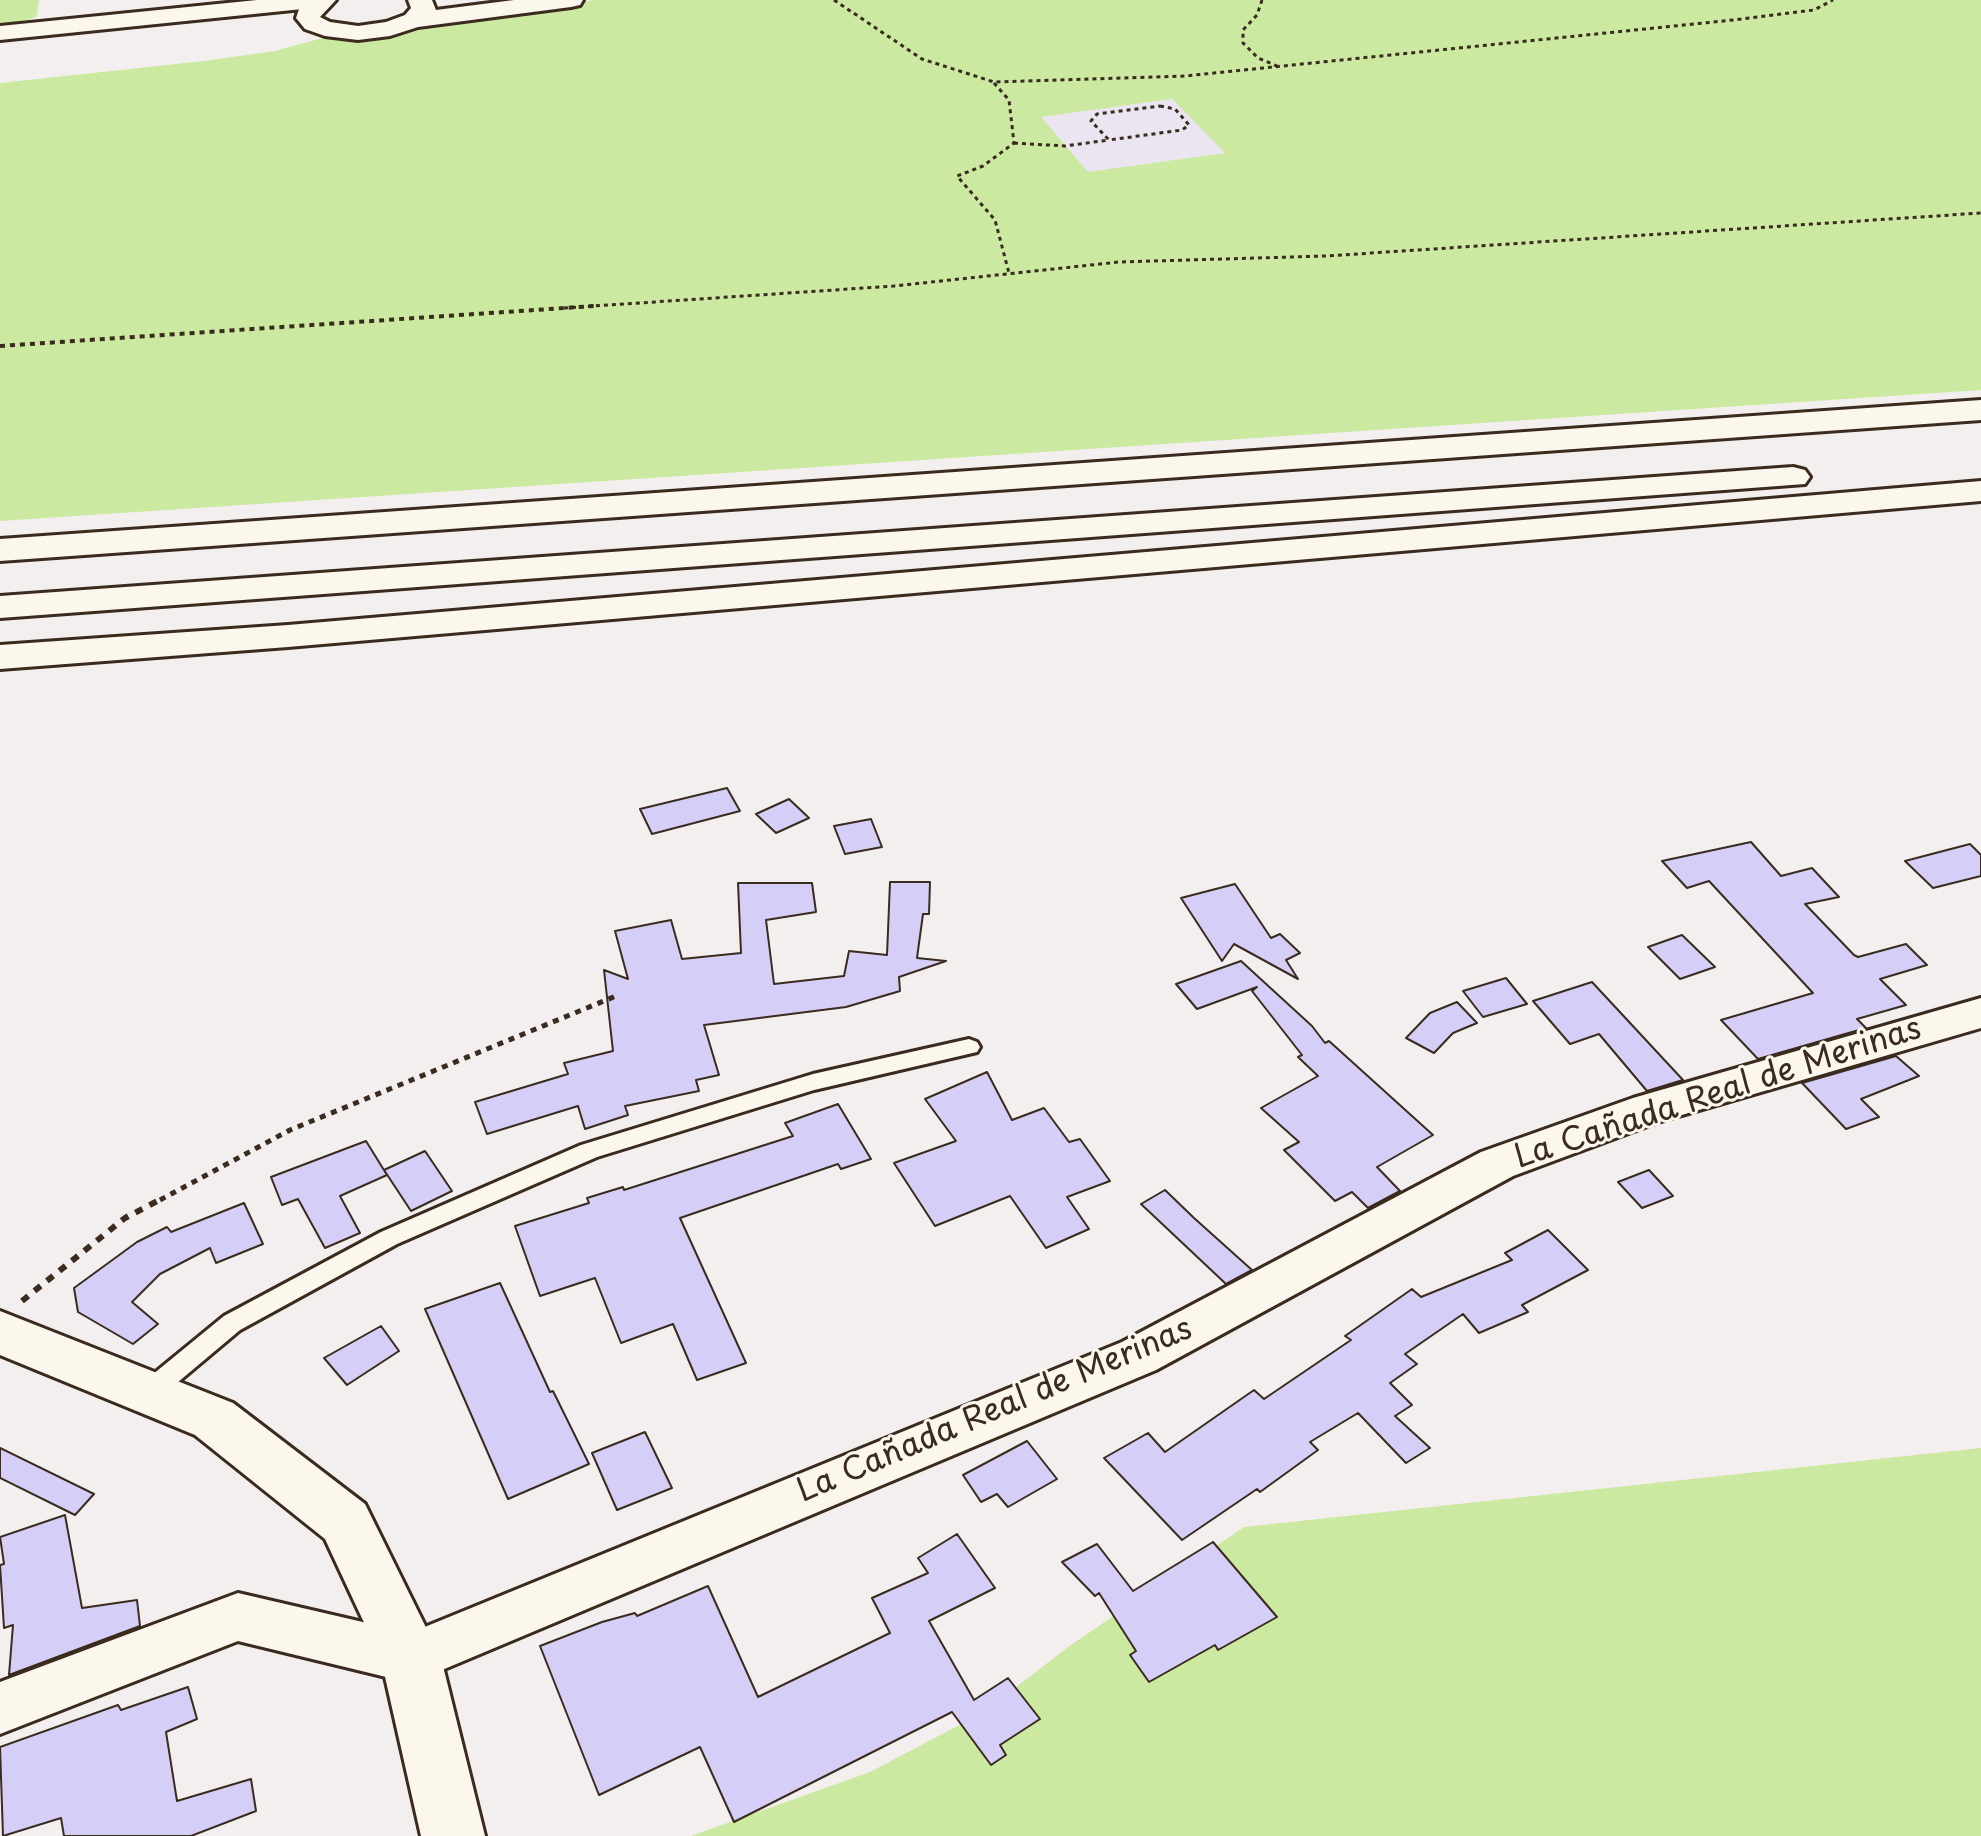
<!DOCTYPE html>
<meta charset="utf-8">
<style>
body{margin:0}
canvas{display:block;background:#f3efee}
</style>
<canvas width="1981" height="1836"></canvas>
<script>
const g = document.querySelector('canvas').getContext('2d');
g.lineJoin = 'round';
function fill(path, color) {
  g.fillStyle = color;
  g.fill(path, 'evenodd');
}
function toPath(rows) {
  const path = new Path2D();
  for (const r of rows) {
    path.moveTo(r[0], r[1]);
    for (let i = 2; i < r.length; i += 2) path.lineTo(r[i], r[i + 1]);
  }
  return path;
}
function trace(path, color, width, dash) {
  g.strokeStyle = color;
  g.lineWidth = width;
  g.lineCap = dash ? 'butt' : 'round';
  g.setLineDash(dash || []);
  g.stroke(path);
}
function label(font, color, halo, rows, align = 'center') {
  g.font = font + ' "Playpen Sans",sans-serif';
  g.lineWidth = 6;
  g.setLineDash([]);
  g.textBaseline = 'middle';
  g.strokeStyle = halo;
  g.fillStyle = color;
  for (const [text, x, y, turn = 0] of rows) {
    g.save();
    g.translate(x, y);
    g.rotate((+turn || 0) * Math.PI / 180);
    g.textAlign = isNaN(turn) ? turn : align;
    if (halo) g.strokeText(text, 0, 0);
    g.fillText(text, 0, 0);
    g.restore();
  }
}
fill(toPath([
 [1172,99,1227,153,1087,172,1040,117]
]), '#eae5f1');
fill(toPath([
 [0,0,39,0,37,16,22,23,0,25],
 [595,0,1981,0,1981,390,0,521,0,83,204,61,275,51,326,37,346,38,430,22],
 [1172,99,1225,153,1088,172,1041,117],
 [1981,1448,1981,1836,691,1836,870,1772,984,1712,1068,1647,1244,1527]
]), '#cbe9a0');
const building = toPath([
 [727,788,740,811,652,834,640,809,727,788],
 [789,799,809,818,776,833,756,814,789,799],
 [871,819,882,847,845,854,834,826,871,819],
 [1751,842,1781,876,1812,868,1839,897,1805,904,1854,955,1858,957,1906,944,1927,965,1880,979,1906,1005,1857,1019,1866,1028,1758,1059,1721,1020,1813,993,1709,881,1687,888,1662,861,1751,842],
 [1970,844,1981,855,1981,876,1933,888,1905,861,1970,844],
 [890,882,930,882,929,914,923,914,917,958,946,961,899,977,900,991,846,1007,704,1025,719,1075,696,1080,699,1091,625,1106,628,1115,585,1129,578,1106,487,1134,475,1102,568,1074,564,1063,613,1051,604,970,628,979,615,931,671,920,682,959,741,953,738,883,812,883,816,912,766,920,774,984,844,976,849,951,887,955,890,882],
 [1235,884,1271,938,1280,934,1300,953,1286,960,1298,979,1234,944,1222,961,1181,898,1235,884],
 [1682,935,1715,967,1680,979,1648,947,1682,935],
 [1241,961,1312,1026,1325,1043,1329,1041,1433,1135,1377,1167,1400,1191,1368,1208,1352,1192,1335,1201,1284,1150,1299,1142,1261,1108,1318,1076,1298,1057,1302,1055,1252,991,1257,987,1197,1009,1176,984,1241,961],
 [1506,978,1527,1004,1483,1017,1463,991,1506,978],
 [1592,982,1683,1080,1647,1091,1599,1034,1570,1044,1533,1001,1592,982],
 [1457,1002,1477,1023,1453,1033,1434,1053,1406,1038,1430,1013,1457,1002],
 [1896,1056,1919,1076,1861,1099,1879,1117,1846,1129,1802,1083,1896,1056],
 [987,1072,1012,1120,1044,1108,1069,1142,1080,1139,1110,1181,1067,1197,1089,1229,1046,1248,1010,1196,935,1226,894,1163,956,1141,925,1099,987,1072],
 [838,1104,871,1159,841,1169,838,1164,680,1218,746,1363,697,1380,673,1324,621,1343,595,1278,540,1296,515,1226,589,1203,587,1198,623,1187,624,1190,793,1136,785,1123,838,1104],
 [366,1141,387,1175,340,1196,360,1233,325,1248,298,1199,282,1205,271,1177,366,1141],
 [425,1151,452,1191,411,1211,384,1170,425,1151],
 [1649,1170,1673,1196,1642,1208,1618,1182,1649,1170],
 [1165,1190,1194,1218,1252,1270,1226,1284,1141,1204,1165,1190],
 [244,1203,263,1244,216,1263,210,1248,160,1274,132,1302,158,1324,133,1344,78,1312,74,1288,137,1242,167,1227,171,1232,244,1203],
 [1548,1230,1588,1270,1522,1305,1528,1312,1479,1333,1463,1314,1405,1354,1417,1364,1390,1383,1412,1405,1395,1416,1430,1448,1406,1463,1358,1413,1310,1442,1318,1450,1260,1492,1257,1489,1182,1540,1104,1458,1148,1433,1165,1452,1254,1390,1264,1399,1351,1340,1345,1336,1412,1289,1421,1297,1512,1260,1505,1253,1548,1230],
 [500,1283,550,1392,553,1391,589,1464,508,1499,425,1309,500,1283],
 [381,1326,399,1351,347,1385,324,1358,381,1326],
 [645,1432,672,1488,617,1510,592,1453,645,1432],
 [1027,1441,1057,1479,1008,1507,997,1494,981,1502,963,1475,1027,1441],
 [0,1448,94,1494,75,1515,0,1478,0,1448],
 [65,1515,82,1608,137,1600,140,1626,9,1675,13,1625,4,1628,0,1565,4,1564,0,1537,65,1515],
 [957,1534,995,1588,929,1621,974,1700,1008,1678,1040,1719,1000,1745,1006,1755,991,1765,952,1712,734,1822,700,1747,599,1795,540,1646,602,1622,635,1613,637,1616,708,1586,758,1697,890,1633,872,1598,928,1573,918,1558,957,1534],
 [1213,1542,1277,1617,1218,1650,1215,1645,1149,1682,1130,1655,1136,1651,1099,1593,1095,1596,1062,1562,1097,1544,1133,1591,1213,1542],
 [188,1687,197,1719,166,1732,177,1801,251,1779,256,1811,191,1836,64,1836,61,1818,3,1836,0,1747,118,1705,121,1710,188,1687]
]);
fill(building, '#d5cff7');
trace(building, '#3b2a1e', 2);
const lane = toPath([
 [969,1039,977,1042,980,1047,977,1052,814,1090,597,1157,397,1244,240,1330,159,1398,150,1401,141,1398,138,1391,141,1384,224,1316,381,1232,581,1145,813,1074,969,1039]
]);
const street = toPath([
 [257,0,333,0,322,7,0,40,0,26,257,0],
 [1981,998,1981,1028,1661,1121,1513,1176,1156,1370,411,1683,238,1641,0,1734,0,1682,238,1593,410,1633,1122,1342,1481,1152,1633,1098,1981,998]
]);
const secondary = toPath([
 [308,0,336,0,320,17,330,22,358,26,386,22,405,15,411,8,408,0,432,0,436,10,514,0,583,0,580,5,571,7,418,27,390,36,358,40,325,36,305,29,296,18,300,6,308,0],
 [0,1311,233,1403,365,1504,441,1658,485,1836,421,1836,381,1659,325,1539,195,1435,0,1355,0,1311]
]);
const highway = toPath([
 [1981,400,1981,420,0,561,0,539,1981,400],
 [1793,467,1805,470,1810,477,1805,484,0,618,0,596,1793,467],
 [1981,481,1981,501,288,647,0,669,0,645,288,625,1981,481]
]);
trace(lane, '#3b2a1e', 6);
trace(street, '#3b2a1e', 6);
trace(secondary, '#3b2a1e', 6);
trace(highway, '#3b2a1e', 6);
trace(toPath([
 [834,0,922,59,994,82,1185,76,1733,20,1814,10,1833,0],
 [1262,0,1257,15,1243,30,1243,43,1258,58,1277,66],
 [994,83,1009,100,1014,143,983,166,957,176,995,220,1009,273],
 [1160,106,1175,109,1189,125,1182,130,1109,140,1091,121,1097,114,1160,106],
 [1014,143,1065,146,1109,140],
 [564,308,894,286,1119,262,1326,256,1981,213]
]), '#3b2a1e', 3, [4, 4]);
trace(toPath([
 [0,346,594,306]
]), '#3b2a1e', 4, [5, 5]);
trace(toPath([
 [160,1200,290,1130,616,996]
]), '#3b2a1e', 5, [6, 6]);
trace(toPath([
 [22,1301,125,1218,163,1198]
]), '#3b2a1e', 6, [8, 8]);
fill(lane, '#fbf7ec');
fill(street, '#fbf7ec');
fill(secondary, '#fbf7ec');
fill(highway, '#fbf7ec');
label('32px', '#3b2a1e', '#fbf7ec', [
 ["La Cañada Real de Merinas",1718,1094,-18],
 ["La Cañada Real de Merinas",995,1411,-23]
]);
</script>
